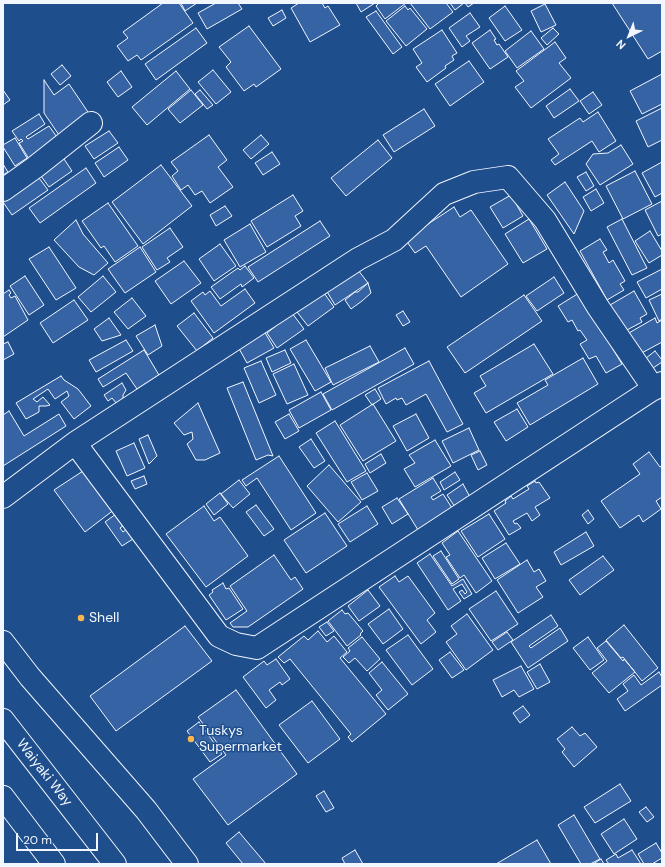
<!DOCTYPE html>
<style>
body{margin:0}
#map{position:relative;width:665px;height:867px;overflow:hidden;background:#1f4e8c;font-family:"DM Sans",sans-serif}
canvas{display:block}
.frame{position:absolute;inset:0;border:4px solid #f2f6ff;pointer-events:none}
.north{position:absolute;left:609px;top:16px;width:40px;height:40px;-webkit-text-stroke:3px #1f4e8c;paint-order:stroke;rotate:223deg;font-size:11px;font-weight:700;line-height:16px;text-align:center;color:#f2f6ff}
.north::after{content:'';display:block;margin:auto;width:14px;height:18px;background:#f2f6ff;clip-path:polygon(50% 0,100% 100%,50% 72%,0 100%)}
.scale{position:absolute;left:16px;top:833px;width:82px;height:18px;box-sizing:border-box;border:2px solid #f2f6ff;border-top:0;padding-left:5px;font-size:12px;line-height:14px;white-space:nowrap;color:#f2f6ff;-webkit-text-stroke:3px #1f4e8c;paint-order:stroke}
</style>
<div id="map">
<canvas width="665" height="867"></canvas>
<div class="frame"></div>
<div class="north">N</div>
<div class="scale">20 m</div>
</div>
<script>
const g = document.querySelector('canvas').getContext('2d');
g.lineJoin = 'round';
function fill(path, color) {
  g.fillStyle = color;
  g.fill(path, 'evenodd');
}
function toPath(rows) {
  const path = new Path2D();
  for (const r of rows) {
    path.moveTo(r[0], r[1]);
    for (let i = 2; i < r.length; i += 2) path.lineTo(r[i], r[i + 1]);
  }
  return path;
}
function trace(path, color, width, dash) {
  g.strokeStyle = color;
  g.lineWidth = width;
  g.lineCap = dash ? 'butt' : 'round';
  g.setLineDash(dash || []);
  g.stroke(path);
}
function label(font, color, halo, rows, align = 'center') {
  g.font = font + ' "DM Sans",sans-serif';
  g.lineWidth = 3;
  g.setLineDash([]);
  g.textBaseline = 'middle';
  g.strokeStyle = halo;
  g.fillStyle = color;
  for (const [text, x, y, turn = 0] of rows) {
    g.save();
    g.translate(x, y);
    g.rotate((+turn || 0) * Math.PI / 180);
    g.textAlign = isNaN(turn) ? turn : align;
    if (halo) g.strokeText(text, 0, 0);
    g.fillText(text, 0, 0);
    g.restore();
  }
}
const building = toPath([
 [163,3,179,3,193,23,141,60,137,55,128,61,117,46,128,38,123,32,163,3],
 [181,3,197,3,185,11,181,3],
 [216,3,238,3,242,9,207,29,198,13,216,3],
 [299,3,322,3,325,8,328,6,340,25,310,42,291,8,299,3],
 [356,3,375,3,361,12,356,3],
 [379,3,406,3,385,19,376,6,379,3],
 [410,3,446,3,453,12,430,29,410,3],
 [450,3,464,3,455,10,450,3],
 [465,3,474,3,468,7,465,3],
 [612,3,662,3,662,51,648,59,612,3],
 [545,4,556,25,541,32,531,11,545,4],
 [405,6,408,10,410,8,427,29,406,46,386,21,405,6],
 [505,6,522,30,505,41,489,18,505,6],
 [282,10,286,18,273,26,268,18,282,10],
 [376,11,402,47,393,54,366,17,376,11],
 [470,13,480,27,466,36,470,41,462,47,449,28,470,13],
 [249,26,281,69,256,87,254,84,244,91,226,67,231,62,219,47,249,26],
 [196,28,207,43,156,80,145,64,196,28],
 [553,28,559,34,547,45,541,38,553,28],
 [442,30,457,53,452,56,454,60,445,66,446,68,427,82,416,67,422,63,413,49,442,30],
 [490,30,496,39,494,40,497,45,499,44,508,57,490,69,472,43,490,30],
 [531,31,544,49,517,68,505,51,531,31],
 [555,42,566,58,559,63,571,78,531,108,515,87,524,81,516,71,555,42],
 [469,61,484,82,450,106,435,84,469,61],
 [62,65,71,76,60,85,51,74,62,65],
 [213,70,231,92,216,104,198,82,213,70],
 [121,71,132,87,118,97,107,82,121,71],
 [176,71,190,89,147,125,132,107,176,71],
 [662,74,662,104,642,114,630,91,662,74],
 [44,80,54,95,69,84,90,115,59,135,44,113,44,80],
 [570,89,579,101,554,118,546,106,570,89],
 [3,90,10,100,3,105,3,90],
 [191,90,203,105,180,123,168,109,191,90],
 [200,90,213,105,207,109,195,94,200,90],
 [593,92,602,105,589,114,580,101,593,92],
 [662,108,662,140,648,147,636,121,662,108],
 [424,109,435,126,394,152,383,135,424,109],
 [598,112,616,141,599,152,592,141,555,165,551,160,559,154,548,139,580,118,583,122,598,112],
 [39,114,45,124,26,137,28,139,49,126,59,140,29,159,19,143,23,141,21,139,19,141,12,131,39,114],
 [109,131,118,143,94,159,85,146,109,131],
 [209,135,227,160,218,167,233,187,210,203,202,191,195,195,188,185,181,190,172,176,178,171,171,162,209,135],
 [261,135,269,144,251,159,243,150,261,135],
 [15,138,27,158,15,166,3,147,3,145,15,138],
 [378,140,392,158,346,196,331,178,378,140],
 [621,145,633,164,600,185,586,164,593,154,608,153,621,145],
 [119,147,128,160,104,177,95,163,119,147],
 [272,152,280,164,263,175,255,163,272,152],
 [62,156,72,171,49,187,38,172,62,156],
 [662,162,662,193,655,197,642,173,662,162],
 [3,164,8,172,3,175,3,164],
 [161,165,192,206,143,244,112,202,161,165],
 [86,168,96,183,40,223,29,208,86,168],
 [635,171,652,204,623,219,606,186,635,171],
 [586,172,594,186,586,191,577,177,586,172],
 [36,174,48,190,12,215,3,202,3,197,36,174],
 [565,182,584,211,574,234,547,195,565,182],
 [596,189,604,203,591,211,583,197,596,189],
 [293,195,303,211,295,216,301,226,267,247,251,221,293,195],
 [511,195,523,216,503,228,490,207,511,195],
 [662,201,662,234,658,236,645,210,662,201],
 [108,203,138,246,115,262,104,246,101,248,82,221,108,203],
 [225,206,232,216,216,226,210,215,225,206],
 [454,207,460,217,471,210,508,264,461,297,426,246,415,253,405,239,454,207],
 [529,219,547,249,523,263,505,234,529,219],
 [622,219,647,268,632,275,607,227,622,219],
 [76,220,83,234,108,263,94,275,79,267,54,240,76,220],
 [320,221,330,236,258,282,248,267,320,221],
 [250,224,266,252,240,267,224,240,250,224],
 [170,228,183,247,167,258,170,262,157,270,142,247,170,228],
 [650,231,662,251,662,255,649,263,635,241,650,231],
 [600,239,607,250,603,252,609,263,613,260,625,281,620,284,624,290,607,300,580,251,600,239],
 [220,244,236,266,214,281,199,259,220,244],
 [49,247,76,288,56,300,29,259,49,247],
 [140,247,156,272,125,293,108,269,140,247],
 [184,261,201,283,171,304,155,281,184,261],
 [245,266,254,278,242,287,241,284,220,299,211,287,238,268,240,270,245,266],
 [662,269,662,289,646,298,637,282,662,269],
 [358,270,368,283,335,305,326,290,358,270],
 [25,276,44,305,29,315,10,286,25,276],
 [103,276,116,292,91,312,78,297,103,276],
 [554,277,564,293,537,311,526,296,554,277],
 [368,283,371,293,362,301,351,309,345,300,355,292,358,292,368,283],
 [245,289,255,303,214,333,191,301,203,292,205,295,210,291,221,306,245,289],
 [9,290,11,293,9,295,11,298,15,296,28,320,3,337,3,294,9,290],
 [634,291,647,314,640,318,642,322,625,331,610,305,634,291],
 [324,293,334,307,308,326,297,312,324,293],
 [579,293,622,364,606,373,596,356,589,359,580,344,587,340,580,330,578,331,572,320,568,322,558,306,579,293],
 [662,294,662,319,659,321,649,300,662,294],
 [524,295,542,321,465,373,447,347,524,295],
 [132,298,146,316,128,329,114,312,132,298],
 [74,300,88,320,53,343,40,323,74,300],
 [403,311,410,322,403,326,396,315,403,311],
 [194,313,213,338,197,351,177,326,194,313],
 [292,313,304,329,277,348,267,333,292,313],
 [109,318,121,335,102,341,94,329,109,318],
 [655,318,657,323,662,320,662,342,638,355,627,334,655,318],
 [155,325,162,346,148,355,136,336,155,325],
 [264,331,274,348,247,363,237,345,264,331],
 [126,340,133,351,96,372,89,360,126,340],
 [306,340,331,382,315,391,290,349,306,340],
 [8,342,14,354,3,360,3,344,8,342],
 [534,344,553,374,486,413,474,393,486,386,480,376,534,344],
 [370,346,379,362,333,385,325,368,370,346],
 [405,348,414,364,332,410,323,394,405,348],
 [144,350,159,375,137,389,126,373,103,387,98,379,144,350],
 [285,350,291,363,272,372,266,358,285,350],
 [655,351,662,360,662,362,653,368,646,358,655,351],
 [583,358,598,384,530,425,517,403,548,385,545,380,583,358],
 [261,361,276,395,259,403,244,368,261,361],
 [429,361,463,424,447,432,426,394,406,405,402,398,397,400,396,398,386,404,378,388,429,361],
 [294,364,308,395,287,404,273,374,294,364],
 [61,376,64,380,78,389,91,406,74,419,61,402,69,396,67,391,55,399,48,389,33,399,37,402,43,397,50,405,46,406,39,406,39,412,26,419,16,403,61,376],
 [243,382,273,456,268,455,256,460,227,388,243,382],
 [122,383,126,390,123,395,123,400,117,404,112,398,108,401,104,395,122,383],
 [375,389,381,399,372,405,365,395,375,389],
 [321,392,331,410,299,428,289,410,321,392],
 [198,403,220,453,205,460,196,460,187,444,193,439,192,432,184,435,174,423,198,403],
 [373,404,396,441,363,461,340,425,373,404],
 [517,409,528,427,506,441,494,422,517,409],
 [9,411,24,436,59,414,66,426,3,466,3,415,9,411],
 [289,414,299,431,285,439,275,422,289,414],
 [416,414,429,438,407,451,393,426,416,414],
 [335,421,366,471,347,482,316,433,335,421],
 [469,428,479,450,453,463,442,441,469,428],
 [148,435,157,456,149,464,139,439,148,435],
 [311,439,325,461,314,468,299,447,311,439],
 [435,440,451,466,415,487,404,469,415,463,409,455,435,440],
 [134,443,145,468,127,476,116,451,134,443],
 [480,451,487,465,478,470,471,455,480,451],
 [649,452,660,467,662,466,662,497,656,501,661,509,643,522,639,515,620,528,601,501,640,474,633,464,649,452],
 [381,454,386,463,370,473,365,464,381,454],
 [279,456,316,513,291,530,257,478,246,486,242,480,279,456],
 [329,465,361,502,338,522,307,486,329,465],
 [83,471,115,509,85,532,54,490,83,471],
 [455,472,460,480,444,490,440,482,455,472],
 [367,473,378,491,362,500,351,482,367,473],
 [144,476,147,484,135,489,131,481,144,476],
 [433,478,441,491,431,497,433,500,443,494,452,508,418,530,399,499,433,478],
 [239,480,250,494,233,508,221,494,239,480],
 [535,481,536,483,539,482,550,498,535,507,540,515,532,521,527,513,513,521,515,524,517,523,521,528,509,535,494,511,506,503,505,501,511,496,513,499,529,489,527,486,535,481],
 [463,484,470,497,455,507,447,495,463,484],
 [220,493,228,504,214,515,206,504,220,493],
 [397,498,408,514,392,524,382,507,397,498],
 [256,505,274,529,264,536,246,512,256,505],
 [204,506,214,521,220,517,248,556,206,587,166,534,204,506],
 [367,506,378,524,350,542,338,524,367,506],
 [588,510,594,519,588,524,582,515,588,510],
 [325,513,347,546,306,573,284,540,325,513],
 [116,514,124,525,120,528,123,532,127,529,133,539,122,546,105,522,116,514],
 [489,514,505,539,478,557,461,531,489,514],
 [458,531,492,581,476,593,464,575,460,578,446,557,450,555,442,543,458,531],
 [586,532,594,546,561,565,554,552,586,532],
 [506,543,520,564,495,579,482,558,506,543],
 [441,551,459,579,452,584,433,556,441,551],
 [430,554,452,586,463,579,472,594,464,599,459,592,462,590,465,594,467,592,462,584,453,589,461,601,448,610,417,563,430,554],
 [274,555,291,580,295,577,303,589,248,627,233,627,230,623,247,611,230,586,274,555],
 [603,556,614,570,580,595,569,580,603,556],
 [527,560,534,572,539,569,546,581,536,587,543,597,518,613,497,580,527,560],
 [395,576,399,582,408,576,435,613,427,620,436,632,421,644,379,587,395,576],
 [223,583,226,589,229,588,243,609,226,620,209,595,213,592,212,590,223,583],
 [368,590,380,606,359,621,348,606,368,590],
 [496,591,518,624,491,641,469,609,496,591],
 [389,609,403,629,383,644,368,624,389,609],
 [342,610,345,614,348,613,363,631,360,634,361,635,347,646,328,621,342,610],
 [467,614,493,650,466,670,446,642,457,634,451,626,467,614],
 [551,615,558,626,529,646,531,648,560,628,568,641,528,668,511,642,551,615],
 [327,622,334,631,326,636,319,627,327,622],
 [624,625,658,668,642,681,623,657,621,658,606,640,624,625],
 [185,626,212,661,116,731,90,696,185,626],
 [318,631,327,642,334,636,347,652,340,658,386,714,352,742,348,737,351,734,290,659,284,663,278,657,304,636,308,640,318,631],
 [507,632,513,640,498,650,492,642,507,632],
 [408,635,433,669,412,685,386,650,408,635],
 [362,637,380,659,367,671,355,658,349,663,343,657,350,651,348,648,362,637],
 [588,637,604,660,590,670,573,648,588,637],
 [606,641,623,661,624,659,635,672,609,693,592,673,607,661,597,648,606,641],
 [450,652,464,670,452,678,439,660,450,652],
 [276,659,290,679,282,685,280,682,269,690,276,700,266,708,243,677,264,661,267,665,276,659],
 [382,662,408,694,388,710,376,695,382,690,369,673,382,662],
 [540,664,550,682,537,689,527,672,540,664],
 [521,666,534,689,519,697,514,690,502,697,493,680,521,666],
 [659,672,662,677,662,685,625,711,617,699,628,691,623,684,634,675,641,685,659,672],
 [236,690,297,774,228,825,193,779,226,755,198,717,236,690],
 [312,701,340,739,308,763,279,725,312,701],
 [523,706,530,715,520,723,513,713,523,706],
 [199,722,222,754,210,762,187,731,199,722],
 [572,727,580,736,585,733,597,747,574,767,562,752,565,749,557,739,572,727],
 [620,784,631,801,595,823,584,807,620,784],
 [324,791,334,808,326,812,316,796,324,791],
 [646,807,654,817,647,822,639,812,646,807],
 [574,815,600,859,590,864,581,864,558,825,574,815],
 [624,819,637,839,614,854,601,834,624,819],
 [239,832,266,864,243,864,226,843,239,832],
 [537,840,551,864,496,864,537,840],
 [656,843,662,853,662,858,652,864,644,864,638,854,656,843],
 [355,850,363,864,345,864,342,858,355,850],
 [632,850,641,864,609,864,606,860,616,854,618,858,632,850],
 [601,859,604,864,593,864,601,859]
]);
fill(building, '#3563a3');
trace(building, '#f2f6ff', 1);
const minor = toPath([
 [3,190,34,168,91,123],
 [75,443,219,636,236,644,257,648,662,383],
 [3,497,75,443,358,259,394,240,444,194,474,182,508,177,545,220,598,307,654,389],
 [3,642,30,677,146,810,187,864]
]);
const highway = toPath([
 [3,720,115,864],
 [3,797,54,864]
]);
trace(minor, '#f2f6ff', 24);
trace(highway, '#f2f6ff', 24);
trace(minor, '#1f4e8c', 22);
trace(highway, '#1f4e8c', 22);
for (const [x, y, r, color] of [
 [81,618,4,"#ffb74d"],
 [191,739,4,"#ffb74d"]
]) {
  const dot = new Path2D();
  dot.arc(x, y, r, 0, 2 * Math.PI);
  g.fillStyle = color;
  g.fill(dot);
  trace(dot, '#1f4e8c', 1.5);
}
label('14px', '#f2f6ff', '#1f4e8c', [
 ["Shell",89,618],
 ["Tuskys",199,731],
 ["Supermarket",199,747]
], 'left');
label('14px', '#f2f6ff', '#1f4e8c', [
 ["Waiyaki Way",44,773,52]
]);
</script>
